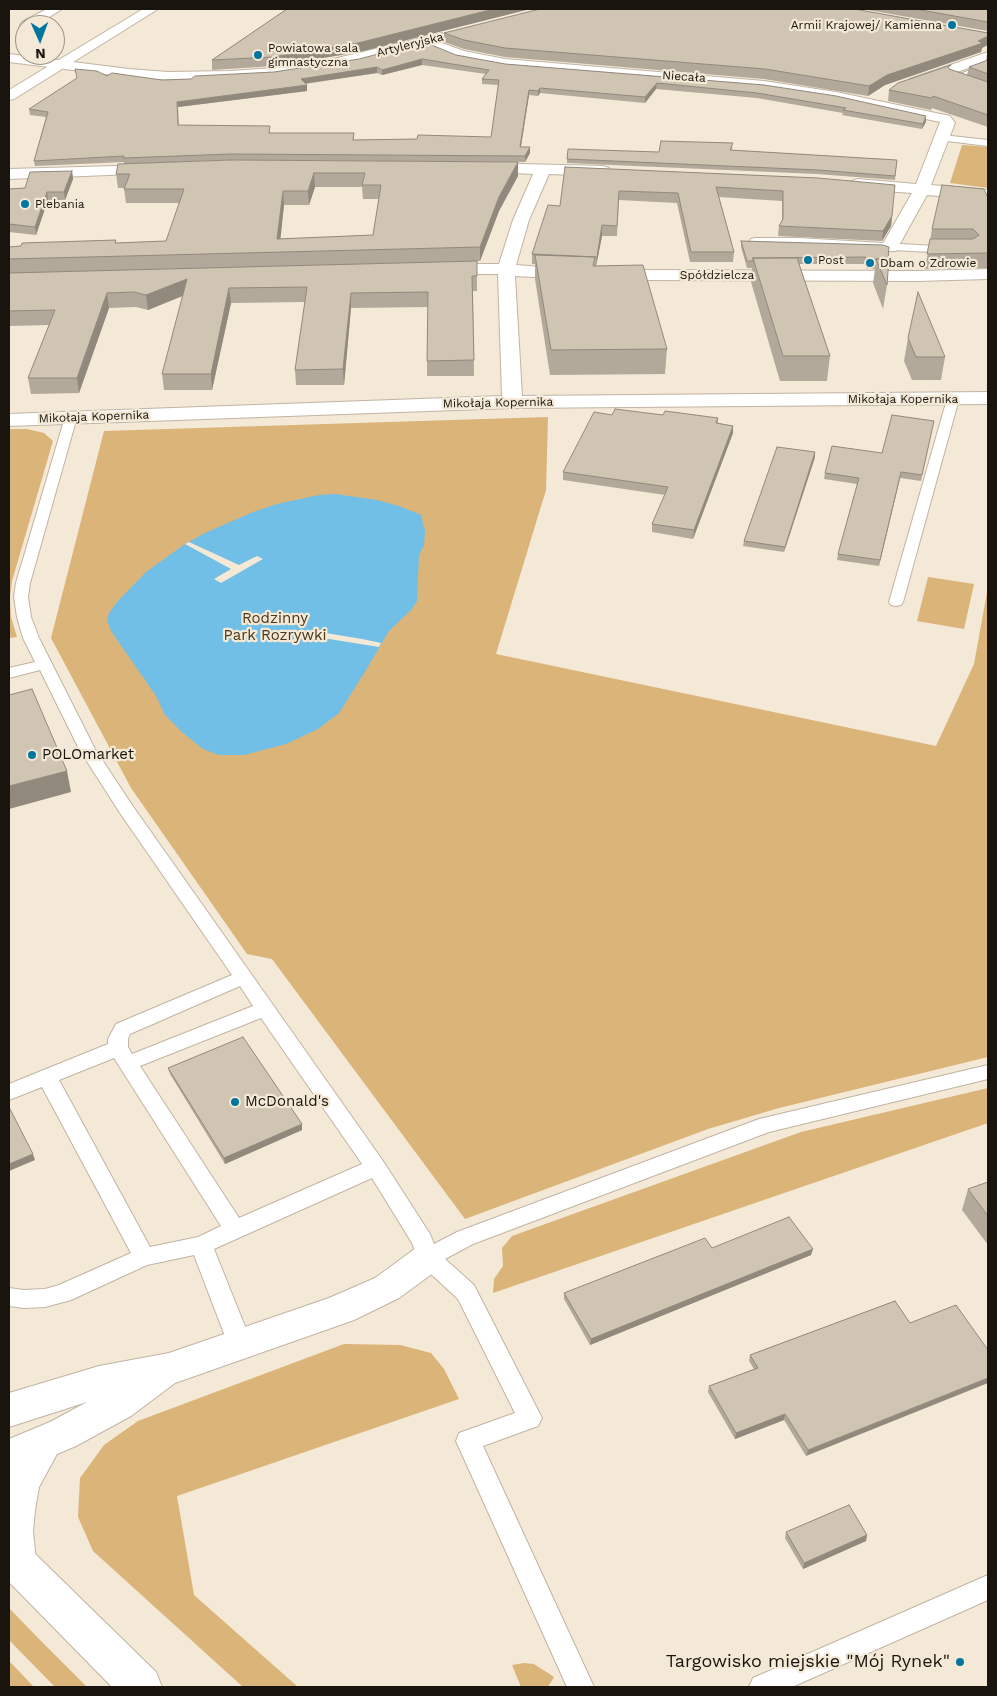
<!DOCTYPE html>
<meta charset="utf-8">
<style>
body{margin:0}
#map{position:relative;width:997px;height:1696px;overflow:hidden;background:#f4e8d6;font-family:"Work Sans",sans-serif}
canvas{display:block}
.frame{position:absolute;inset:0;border:10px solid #19150e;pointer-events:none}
.north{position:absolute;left:15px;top:15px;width:50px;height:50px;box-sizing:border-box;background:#f4e8d6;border:1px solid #9c9486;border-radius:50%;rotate:178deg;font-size:14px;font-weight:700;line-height:20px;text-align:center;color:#19150e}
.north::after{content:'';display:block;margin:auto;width:18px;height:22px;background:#00769f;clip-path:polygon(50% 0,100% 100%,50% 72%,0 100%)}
</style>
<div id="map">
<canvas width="997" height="1696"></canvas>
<div class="frame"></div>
<div class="north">N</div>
</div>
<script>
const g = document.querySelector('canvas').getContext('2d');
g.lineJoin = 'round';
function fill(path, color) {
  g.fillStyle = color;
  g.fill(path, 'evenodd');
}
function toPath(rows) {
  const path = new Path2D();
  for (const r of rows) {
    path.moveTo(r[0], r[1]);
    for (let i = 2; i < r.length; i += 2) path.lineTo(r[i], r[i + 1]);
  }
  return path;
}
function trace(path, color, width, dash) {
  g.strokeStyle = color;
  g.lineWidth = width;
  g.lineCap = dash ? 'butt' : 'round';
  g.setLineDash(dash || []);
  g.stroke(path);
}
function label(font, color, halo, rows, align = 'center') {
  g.font = font + ' "Work Sans",sans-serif';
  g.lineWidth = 4.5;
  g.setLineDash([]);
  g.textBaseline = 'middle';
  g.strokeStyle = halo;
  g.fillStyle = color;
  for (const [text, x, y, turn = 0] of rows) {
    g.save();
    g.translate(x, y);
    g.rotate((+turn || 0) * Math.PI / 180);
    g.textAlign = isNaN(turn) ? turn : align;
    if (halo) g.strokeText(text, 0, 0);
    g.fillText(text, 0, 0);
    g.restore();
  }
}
fill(toPath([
 [962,145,988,147,988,188,950,183],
 [548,417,546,490,496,654,936,746,974,664,988,587,988,1057,779,1108,708,1129,465,1219,272,959,247,954,131,788,51,638,104,431],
 [9,429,27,429,44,433,53,441,12,581,10,598,11,617,17,637,9,638],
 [928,577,974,584,964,629,917,621],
 [988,1088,988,1123,493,1293,494,1279,503,1266,502,1248,512,1236,801,1132],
 [344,1344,400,1345,431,1353,444,1369,459,1399,177,1496,194,1595,298,1687,243,1687,93,1551,78,1517,80,1478,104,1445,138,1421],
 [9,1608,39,1639,87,1687,55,1687,9,1640],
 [9,1661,12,1664,34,1687,9,1687],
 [524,1663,534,1664,554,1677,548,1687,521,1687,512,1665]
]), '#dab478');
fill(toPath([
 [335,494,377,500,399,506,421,515,425,531,424,545,419,555,417,601,411,610,389,631,366,670,339,713,318,729,286,744,244,755,219,755,203,749,183,733,165,715,156,696,111,631,107,620,109,613,117,602,146,572,185,544,205,533,253,512,277,504,319,495]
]), '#71bfe6');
fill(toPath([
 [189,542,239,565,257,556,263,559,221,583,214,579,231,569,185,544],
 [308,630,362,639,381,643,379,647,304,635]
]), '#f4e8d6');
const lane = toPath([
 [982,65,985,66,985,70,961,79,988,87,988,93,948,79,982,65],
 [942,135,988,140,988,146,939,140,939,136,942,135],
 [755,238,798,238,952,247,957,250,952,253,751,243,750,241,751,239,755,238],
 [953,395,959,399,903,602,901,605,896,606,891,605,889,602,947,399,953,395],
 [71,413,77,417,30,583,28,597,31,617,39,638,95,749,132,805,383,1161,430,1234,434,1244,457,1232,759,1119,988,1065,988,1079,769,1132,473,1244,445,1259,474,1285,542,1418,538,1426,483,1446,594,1687,567,1687,456,1441,459,1433,515,1413,458,1299,420,1264,412,1243,372,1178,214,1249,252,1344,248,1351,240,1354,232,1351,228,1344,194,1255,147,1265,71,1300,45,1307,24,1308,9,1306,9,1288,24,1290,45,1289,59,1285,131,1253,42,1087,9,1100,9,1084,108,1044,108,1039,116,1024,232,975,120,813,79,749,40,670,9,678,9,668,35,662,23,638,17,617,14,597,16,583,65,417,71,413],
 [240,986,253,1006,132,1054,128,1047,128,1039,130,1034,240,986],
 [261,1018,362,1164,239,1218,140,1066,261,1018],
 [114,1058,221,1226,198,1237,150,1247,59,1080,114,1058],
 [988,1575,988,1600,792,1687,749,1687,753,1678,988,1575]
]);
const street = toPath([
 [47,9,62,9,37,25,25,25,25,28,22,28,20,25,22,22,47,9],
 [442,33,449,37,447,40,439,42,464,51,505,59,764,81,836,92,950,116,955,123,931,185,988,190,988,200,927,195,896,251,884,251,881,247,912,193,858,189,852,187,850,184,852,181,858,179,916,184,940,122,836,100,764,89,505,67,456,58,423,45,329,68,274,76,230,79,168,80,129,77,9,62,9,54,129,69,168,72,230,71,274,68,329,60,442,33],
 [988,52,988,61,920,85,910,85,908,82,910,79,988,52],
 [481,163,603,166,609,168,611,171,609,174,603,176,549,174,529,220,516,265,569,269,638,270,917,271,988,269,988,279,917,281,638,280,569,279,515,276,522,396,988,392,988,404,512,408,9,426,9,414,502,396,498,274,440,274,434,273,431,269,434,265,440,264,499,264,513,220,533,174,475,171,473,168,475,165,481,163],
 [153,165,159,167,161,170,159,173,9,179,9,169,153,165],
 [428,1244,440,1248,445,1258,440,1268,399,1298,354,1320,175,1383,131,1416,76,1446,57,1454,39,1487,35,1510,33,1531,36,1562,30,1575,16,1581,9,1578,9,1439,50,1422,87,1402,9,1427,9,1393,99,1366,169,1353,329,1298,375,1278,416,1248,428,1244]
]);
const secondary = toPath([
 [143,9,158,9,14,99,9,100,9,90,143,9],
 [9,1536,23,1542,156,1672,162,1687,112,1687,9,1582,9,1536]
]);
trace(lane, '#c0b4a3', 2);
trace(street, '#c0b4a3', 2);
trace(secondary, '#c0b4a3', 2);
fill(lane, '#fff');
fill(street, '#fff');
fill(secondary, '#fff');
fill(toPath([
 [287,9,530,9,359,52,274,66,212,70,212,60],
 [862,9,988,9,988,31],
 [444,33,982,48,981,52,885,85,868,96,764,79,505,57,464,49,444,42],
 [988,52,988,127,932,108,931,110,888,101,889,90,950,70,967,75,969,67,986,61,987,53],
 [456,55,505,64,764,85,926,122,922,129,842,115,843,113,757,98,656,89,645,103,540,93,538,96,529,95,521,147,530,153,525,162,232,160,124,164,124,162,35,166,34,161,46,117,30,115,29,109,107,76,162,80,191,79,274,72],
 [422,65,486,74,482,79,482,84,498,85,491,137,417,139,354,140,354,133,271,133,179,125,178,107,307,91,305,84,377,73,382,75],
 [733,147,731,150,897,160,895,180,817,174,567,163,567,159],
 [118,164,518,176,499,211,480,261,477,261,477,291,473,291,474,376,427,376,427,361,428,307,351,308,344,385,296,385,295,370,305,302,231,303,212,390,164,390,162,374,183,296,148,310,136,307,109,308,79,393,31,394,28,378,49,325,9,326,9,247,21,246,116,240,116,243,166,241,180,203,126,203,124,189,125,188,118,188,116,174],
 [315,187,362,187,363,199,379,199,373,235,280,239,284,205,309,205],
 [565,167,818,178,892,216,891,226,882,241,778,236,779,226,782,221,782,201,719,197,734,252,733,262,690,262,677,203,619,200,617,236,602,236,596,266,667,349,665,374,550,375,535,279,535,264,532,264,532,254,560,206],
 [72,171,73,179,65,200,48,200,36,235,9,232,9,189,25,188],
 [988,198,988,268,925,269,932,229],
 [741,241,883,245,887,285,883,309,873,283,875,269,867,269,864,264,799,264,830,356,827,381,780,381,751,282,752,268,747,268,741,247],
 [908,338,945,357,941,380,912,380,904,361],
 [612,415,663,415,718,418,718,423,733,426,733,433,693,539,652,532,652,524,665,495,563,480,563,472],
 [934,421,921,481,900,478,879,566,837,560,838,554,857,484,824,479,825,473,882,453],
 [815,457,784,552,743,546,744,541],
 [168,1068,302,1130,225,1164,170,1074],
 [988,1182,988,1245,962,1210,968,1189],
 [712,1248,811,1255,590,1345,564,1299,564,1293],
 [895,1301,806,1456,784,1420,735,1439,708,1392,709,1386,754,1369,749,1361,750,1355],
 [786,1532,867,1535,866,1541,803,1569,785,1538]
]), '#b3a99a');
fill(toPath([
 [494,9,530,9,359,52,274,66,273,57],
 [988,36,988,45,982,48,981,52,885,85,868,96,869,86,887,75,978,41],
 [422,59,422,65,382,75,382,70],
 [377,67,377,73,301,84,301,79],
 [657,83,656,89,645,103,645,97],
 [307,85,307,91,178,107,177,102],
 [540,88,540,93,538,96,538,91],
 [529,90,529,95,520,152,520,147],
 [926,116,926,122,922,129,923,124],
 [530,147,530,153,525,162,525,156],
 [518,162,518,176,499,211,480,261,480,247,499,197],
 [72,171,73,179,65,200,64,192],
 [314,173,315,187,309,205,308,191],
 [283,191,284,205,279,253,277,239],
 [47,192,48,200,36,235,35,227],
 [892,216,891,226,882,241,883,231],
 [602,225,602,236,596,267,597,257],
 [187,279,189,293,148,310,146,295],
 [229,288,231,303,212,390,211,374],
 [107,293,109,308,79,393,77,378],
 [351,293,351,308,344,385,343,369],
 [733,426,733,433,693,539,694,530],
 [815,452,815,457,784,552,785,547],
 [901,472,900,478,879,566,880,560],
 [67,771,71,792,9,809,9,786],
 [302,1124,302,1130,225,1164,224,1158],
 [33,1154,35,1160,9,1171,9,1164],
 [813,1249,811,1255,590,1345,591,1339],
 [988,1378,988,1383,806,1456,808,1450],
 [785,1414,784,1420,735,1439,736,1433],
 [867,1535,866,1541,803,1569,804,1563]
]), '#92897d');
const building = toPath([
 [287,9,494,9,358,43,273,57,212,60,287,9],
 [540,9,854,9,988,33,988,36,978,41,983,43,887,75,869,86,765,69,505,48,464,40,444,33,540,9],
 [915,9,988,9,988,22,915,9],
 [424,42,456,55,505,64,764,85,836,96,926,116,923,124,843,110,846,108,757,93,657,83,645,97,540,88,538,91,529,90,520,147,530,147,525,156,231,154,123,158,124,156,34,161,48,112,29,109,77,78,75,69,97,71,107,76,112,73,162,80,191,79,195,76,274,72,359,59,424,42],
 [422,59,489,70,482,79,499,80,491,137,418,135,417,139,353,140,354,133,269,133,270,126,178,125,177,102,307,85,301,79,377,67,382,70,422,59],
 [988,60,988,74,969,67,988,60],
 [951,65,948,67,949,69,988,82,988,115,933,96,932,98,889,90,898,83,951,65],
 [661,141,733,143,730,150,897,160,895,176,818,170,567,159,568,149,659,152,661,141],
 [231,160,518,162,499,197,480,247,9,259,9,247,21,246,22,243,116,240,115,243,166,241,184,189,124,189,130,174,116,174,118,164,231,160],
 [314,173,365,173,362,185,381,185,373,235,277,239,283,191,308,191,314,173],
 [565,167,818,178,895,185,892,216,883,231,779,226,783,219,783,191,716,187,734,252,691,252,678,193,619,191,617,226,602,225,597,257,532,254,548,205,560,206,565,167],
 [72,171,64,192,47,192,35,227,9,224,9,189,25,188,30,172,72,171],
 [942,185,984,189,988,198,988,253,927,254,930,239,973,239,979,235,973,229,932,229,942,185],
 [741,241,883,245,889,247,888,259,876,259,876,262,868,262,865,257,753,258,753,261,747,261,741,241],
 [535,255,595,257,593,266,643,265,667,349,551,350,535,255],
 [753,258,797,258,830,356,783,356,753,258],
 [876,259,889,259,887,285,876,259],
 [477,261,477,276,472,276,474,360,427,361,428,292,351,293,343,369,295,370,307,287,229,288,211,374,162,374,187,279,146,295,134,292,107,293,77,378,28,378,55,310,9,311,9,273,477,261],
 [918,292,945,357,916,357,908,338,918,292],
 [615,409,663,415,665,411,718,418,716,423,733,426,694,530,652,524,668,487,563,472,594,412,612,415,615,409],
 [892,415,934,421,922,475,901,472,880,560,838,554,859,478,825,473,832,446,882,453,892,415],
 [777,447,815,452,785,547,744,541,777,447],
 [32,689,67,771,9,786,9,695,32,689],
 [243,1037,302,1124,224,1158,168,1068,243,1037],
 [9,1107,33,1154,9,1164,9,1107],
 [988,1182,988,1216,968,1189,988,1182],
 [789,1217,813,1249,591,1339,564,1293,705,1238,712,1248,789,1217],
 [895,1301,910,1323,956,1305,988,1350,988,1378,808,1450,785,1414,736,1433,709,1386,758,1368,750,1355,895,1301],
 [849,1505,867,1535,804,1563,786,1532,849,1505]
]);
fill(building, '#d0c4b3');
trace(building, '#92897d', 1);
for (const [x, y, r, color] of [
 [952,25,5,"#00769f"],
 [258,55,5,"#00769f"],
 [25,204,5,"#00769f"],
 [808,260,5,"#00769f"],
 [870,263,5,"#00769f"],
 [32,755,5,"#00769f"],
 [235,1102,5,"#00769f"],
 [960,1662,5,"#00769f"]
]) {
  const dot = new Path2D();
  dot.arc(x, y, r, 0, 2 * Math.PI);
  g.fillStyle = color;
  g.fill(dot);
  trace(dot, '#f4e8d6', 2);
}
label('12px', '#19150e', '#f4e8d6', [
 ["Armii Krajowej/ Kamienna",942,25,"right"],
 ["Powiatowa sala",268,48],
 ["gimnastyczna",268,62],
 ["Plebania",35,204],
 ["Post",818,260],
 ["Dbam o Zdrowie",880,263]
], 'left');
label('12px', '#19150e', '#f4e8d6', [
 ["Artyleryjska",410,45,-14],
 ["Niecała",684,77,4],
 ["Spółdzielcza",717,275],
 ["Mikołaja Kopernika",903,399],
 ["Mikołaja Kopernika",498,403,-1],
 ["Mikołaja Kopernika",94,417,-2]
]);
label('15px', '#49371a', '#f4e8d6', [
 ["Rodzinny",275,619],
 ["Park Rozrywki",275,636]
]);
label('15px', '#19150e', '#f4e8d6', [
 ["POLOmarket",42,755],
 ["McDonald's",245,1102]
], 'left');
label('18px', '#19150e', '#f4e8d6', [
 ["Targowisko miejskie \"Mój Rynek\"",950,1662]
], 'right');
</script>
